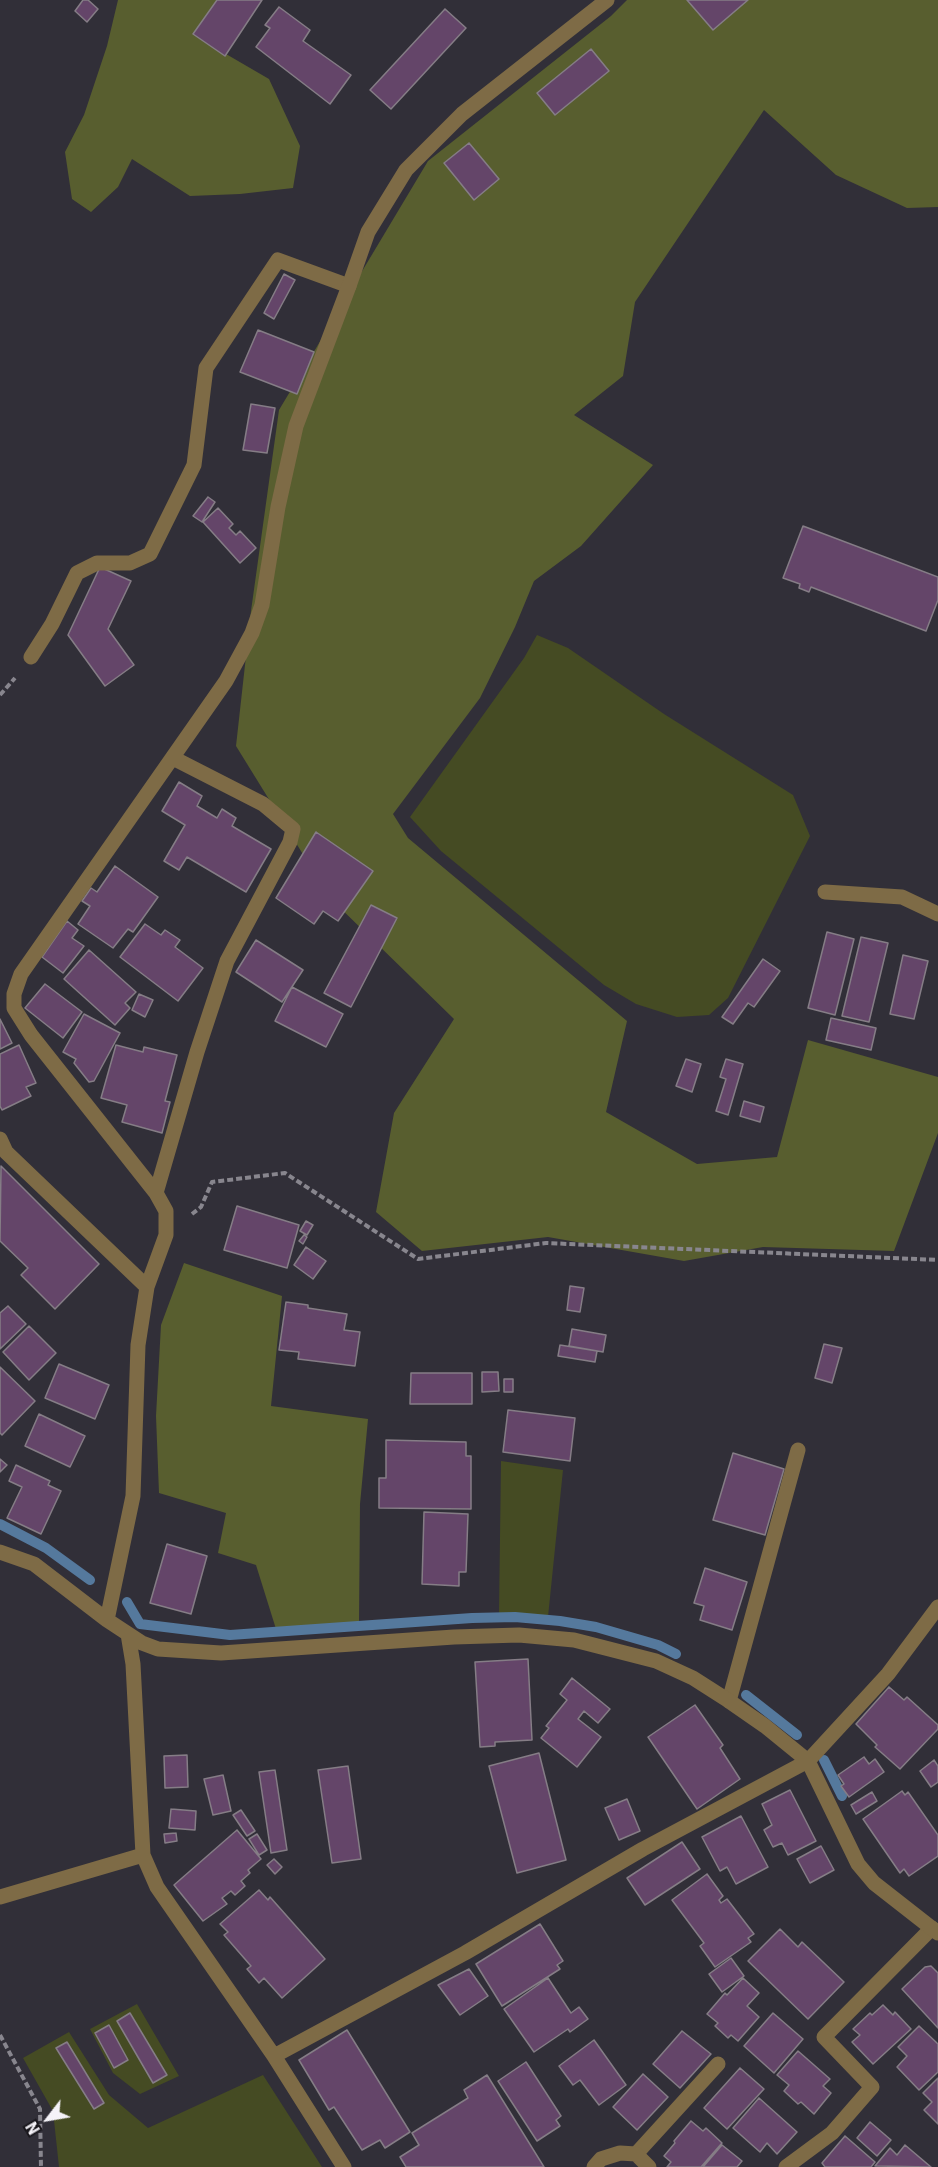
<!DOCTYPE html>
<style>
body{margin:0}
#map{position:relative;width:938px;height:2167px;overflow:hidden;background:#312f38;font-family:"IBM Plex Sans",sans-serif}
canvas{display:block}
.north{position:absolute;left:18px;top:2089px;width:60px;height:60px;-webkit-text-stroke:4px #19171c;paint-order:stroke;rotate:239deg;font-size:16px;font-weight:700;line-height:24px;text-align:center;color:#f5f3f9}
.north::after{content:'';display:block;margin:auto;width:21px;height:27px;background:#f5f3f9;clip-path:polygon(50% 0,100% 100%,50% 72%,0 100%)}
</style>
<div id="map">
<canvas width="938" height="2167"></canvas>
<div class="north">N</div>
</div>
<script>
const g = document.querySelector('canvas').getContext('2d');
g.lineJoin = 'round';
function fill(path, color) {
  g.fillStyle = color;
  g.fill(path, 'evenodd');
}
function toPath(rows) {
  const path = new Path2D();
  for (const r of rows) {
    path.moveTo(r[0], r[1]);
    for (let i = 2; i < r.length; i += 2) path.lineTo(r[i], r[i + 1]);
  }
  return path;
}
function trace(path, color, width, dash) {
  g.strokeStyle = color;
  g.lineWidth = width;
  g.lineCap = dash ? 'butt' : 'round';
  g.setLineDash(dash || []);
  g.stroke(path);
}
fill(toPath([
 [537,635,568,648,664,714,793,795,810,836,728,998,709,1015,677,1017,636,1004,604,985,441,851,410,817,524,658],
 [501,1461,563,1470,548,1617,499,1614],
 [137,2004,179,2076,140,2094,113,2073,90,2029],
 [69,2032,109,2095,148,2128,263,2075,322,2167,59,2167,53,2111,23,2058]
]), '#454b23');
fill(toPath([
 [118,0,240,0,226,54,269,79,300,146,293,188,240,194,190,196,132,159,118,187,91,212,72,199,65,152,84,115,107,46],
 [627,0,938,0,938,207,907,208,836,175,764,110,635,302,623,376,574,415,653,465,581,546,534,581,515,627,480,698,393,814,408,838,627,1021,606,1112,697,1164,777,1157,808,1040,938,1077,938,1133,894,1251,763,1247,684,1261,548,1237,422,1251,376,1212,394,1113,454,1019,330,898,236,746,251,611,279,410,428,161,611,16],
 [184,1263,282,1296,271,1406,368,1419,360,1504,359,1624,276,1629,256,1565,218,1553,226,1513,159,1493,156,1416,161,1325]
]), '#585e2f');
trace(toPath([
 [0,1524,46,1548,90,1580],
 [127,1602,140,1624,230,1635,472,1618,515,1617,560,1621,596,1627,658,1645,676,1654],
 [746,1695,797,1735],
 [824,1760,842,1796]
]), '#55799d', 10);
const building = toPath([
 [83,0,88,0,98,9,87,22,75,11,83,0],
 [217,0,262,0,225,56,193,34,217,0],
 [687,0,748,0,713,30,687,0],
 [279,7,310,30,303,41,351,75,330,104,256,47,270,28,265,25,279,7],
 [445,9,466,28,391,109,370,90,445,9],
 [591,49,609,71,555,115,537,93,591,49],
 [469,143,499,179,474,200,444,163,469,143],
 [284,274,295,280,274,319,264,313,284,274],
 [258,330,314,352,297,394,240,372,258,330],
 [251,404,275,408,267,453,243,450,251,404],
 [208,497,215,502,202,522,193,516,208,497],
 [218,508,233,524,229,528,236,535,240,531,256,548,240,563,203,522,218,508],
 [803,526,938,577,938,600,926,631,811,587,809,592,799,588,800,584,783,578,803,526],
 [100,567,131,581,108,629,134,665,105,686,68,635,100,567],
 [179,782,202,796,197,806,217,818,222,809,236,818,232,826,271,849,246,892,187,857,179,870,164,861,185,825,162,811,179,782],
 [316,832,373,871,338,921,323,911,314,924,276,898,316,832],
 [115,866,158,897,133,932,128,929,113,948,78,924,90,906,82,901,91,888,97,892,115,866],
 [371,905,397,918,351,1007,324,993,371,905],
 [67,921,78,930,72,938,84,946,63,973,42,957,67,921],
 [145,924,161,935,165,930,180,940,175,947,203,968,178,1001,120,957,145,924],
 [827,932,854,939,835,1015,808,1008,827,932],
 [861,937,888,943,869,1022,842,1016,861,937],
 [256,940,303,970,282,1002,236,972,256,940],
 [89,950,136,992,125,1003,130,1008,115,1025,64,979,89,950],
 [903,955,928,961,914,1019,890,1014,903,955],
 [763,959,780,971,754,1007,748,1003,733,1024,722,1017,763,959],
 [45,984,82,1012,63,1038,25,1008,45,984],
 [292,987,343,1014,326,1047,275,1021,292,987],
 [139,994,153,1000,145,1017,132,1010,139,994],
 [84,1014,120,1033,94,1081,89,1082,74,1063,76,1059,63,1052,84,1014],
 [831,1018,876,1028,871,1050,826,1040,831,1018],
 [0,1019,12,1043,0,1049,0,1019],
 [19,1045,36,1083,26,1087,31,1096,2,1110,0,1106,0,1054,19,1045],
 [116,1045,143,1052,144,1047,177,1055,165,1101,170,1102,162,1133,122,1122,127,1105,101,1098,116,1045],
 [686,1059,701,1064,692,1092,676,1086,686,1059],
 [726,1059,743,1064,728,1115,716,1111,726,1079,720,1077,726,1059],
 [744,1101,764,1107,760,1122,740,1116,744,1101],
 [1,1166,99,1264,55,1309,21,1275,28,1268,0,1241,1,1166],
 [237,1206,299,1225,287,1268,224,1250,237,1206],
 [306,1221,313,1225,307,1235,300,1231,306,1221],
 [304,1235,307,1237,303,1244,299,1241,304,1235],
 [306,1247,326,1261,313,1279,294,1265,306,1247],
 [570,1286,584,1288,580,1312,567,1310,570,1286],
 [286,1302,308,1305,308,1308,347,1314,344,1330,360,1332,355,1366,298,1359,299,1352,279,1350,286,1302],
 [8,1306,26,1324,0,1349,0,1313,8,1306],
 [29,1326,56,1353,29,1380,3,1352,29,1326],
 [572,1329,606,1335,603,1352,569,1346,572,1329],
 [824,1344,842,1348,832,1383,815,1378,824,1344],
 [560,1345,597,1351,595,1362,558,1356,560,1345],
 [59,1364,109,1385,95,1419,45,1398,59,1364],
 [0,1367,35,1401,2,1435,0,1433,0,1367],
 [482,1372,498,1372,499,1391,482,1392,482,1372],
 [411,1373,472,1373,472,1404,410,1404,411,1373],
 [504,1379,513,1379,513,1392,504,1392,504,1379],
 [508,1410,575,1418,570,1461,503,1452,508,1410],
 [39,1414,85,1436,70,1467,25,1446,39,1414],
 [386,1440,466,1442,466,1456,471,1456,471,1509,379,1508,379,1478,386,1478,386,1440],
 [733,1453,784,1469,765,1535,713,1520,733,1453],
 [0,1459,7,1465,0,1472,0,1459],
 [16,1465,50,1481,48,1485,61,1491,41,1534,7,1518,22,1487,9,1481,16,1465],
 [424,1512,468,1514,466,1572,459,1572,459,1586,422,1584,424,1512],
 [167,1544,207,1556,191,1614,150,1603,167,1544],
 [705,1568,747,1582,732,1630,700,1620,704,1606,694,1603,705,1568],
 [528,1659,532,1740,495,1742,495,1746,480,1747,475,1662,528,1659],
 [572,1678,610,1709,598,1723,584,1711,578,1719,601,1737,577,1767,541,1738,549,1728,546,1726,567,1700,560,1694,572,1678],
 [889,1687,904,1700,907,1697,938,1725,938,1729,900,1769,875,1747,877,1745,856,1724,889,1687],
 [695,1705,723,1745,720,1748,740,1779,697,1809,648,1737,695,1705],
 [539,1753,566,1860,517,1873,489,1766,539,1753],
 [187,1755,188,1787,165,1788,164,1756,187,1755],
 [864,1757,869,1764,875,1759,884,1772,849,1797,841,1786,844,1784,838,1775,864,1757],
 [934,1760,938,1766,938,1782,931,1787,920,1771,934,1760],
 [348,1766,361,1859,332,1863,318,1770,348,1766],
 [275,1770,287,1850,271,1853,259,1772,275,1770],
 [223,1775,231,1811,213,1815,204,1779,223,1775],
 [790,1790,816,1841,788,1855,782,1843,773,1847,764,1830,772,1825,762,1804,790,1790],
 [902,1791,905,1795,908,1792,938,1835,938,1856,909,1876,904,1869,900,1873,863,1819,902,1791],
 [872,1792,877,1801,856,1814,851,1805,872,1792],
 [627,1799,640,1831,619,1840,605,1808,627,1799],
 [171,1809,196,1811,195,1830,169,1828,171,1809],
 [241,1810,255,1831,247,1836,233,1815,241,1810],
 [741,1816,768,1867,736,1884,727,1867,720,1871,702,1837,741,1816],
 [237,1830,261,1859,248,1870,250,1873,241,1881,245,1886,235,1895,231,1891,222,1898,227,1904,203,1921,174,1885,237,1830],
 [176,1833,177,1841,165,1843,164,1834,176,1833],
 [257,1834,267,1850,259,1855,249,1839,257,1834],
 [682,1842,700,1869,645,1905,627,1878,682,1842],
 [821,1846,834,1870,810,1883,797,1859,821,1846],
 [274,1859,282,1867,275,1874,267,1865,274,1859],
 [707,1874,723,1896,719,1900,721,1903,727,1899,754,1934,748,1938,751,1942,715,1967,700,1946,704,1943,672,1900,707,1874],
 [259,1890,268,1900,270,1897,325,1959,282,1998,264,1978,259,1983,247,1969,251,1966,224,1935,228,1932,220,1924,259,1890],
 [540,1924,563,1961,557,1965,560,1969,502,2006,476,1964,540,1924],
 [780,1929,798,1947,802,1942,844,1982,808,2019,748,1961,780,1929],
 [731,1958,744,1976,722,1992,709,1974,731,1958],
 [931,1966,938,1973,938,2028,902,1989,925,1967,931,1966],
 [469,1969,488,1996,460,2015,438,1985,469,1969],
 [548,1978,571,2013,579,2007,588,2019,570,2032,568,2029,534,2052,504,2009,548,1978],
 [743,1978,759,1993,747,2006,759,2017,738,2041,731,2035,728,2038,715,2026,718,2023,707,2014,725,1993,727,1995,743,1978],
 [883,2005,893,2015,895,2012,911,2029,873,2064,852,2042,860,2035,853,2029,870,2013,872,2015,883,2005],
 [130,2013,167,2075,153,2083,117,2021,130,2013],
 [773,2013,803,2039,774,2073,744,2046,773,2013],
 [109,2025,128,2060,114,2068,95,2033,109,2025],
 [919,2026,938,2044,938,2072,919,2090,897,2067,907,2056,898,2047,919,2026],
 [347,2030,410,2132,385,2148,380,2140,362,2150,334,2107,329,2110,299,2060,347,2030],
 [682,2031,711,2054,680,2088,653,2064,682,2031],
 [594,2040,626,2085,599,2105,580,2080,573,2085,559,2066,594,2040],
 [67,2042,104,2103,94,2109,56,2048,67,2042],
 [798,2051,830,2079,823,2086,831,2093,814,2114,801,2102,798,2104,784,2091,789,2085,777,2075,798,2051],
 [526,2062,561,2116,556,2120,560,2126,537,2141,498,2081,526,2062],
 [740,2068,764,2089,727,2129,704,2108,740,2068],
 [643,2074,668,2097,637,2130,613,2107,643,2074],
 [487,2075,544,2167,406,2167,400,2157,419,2145,412,2133,468,2098,464,2090,487,2075],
 [938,2078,938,2124,924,2110,932,2102,923,2093,938,2078],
 [759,2098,797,2132,777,2154,767,2143,760,2152,733,2128,759,2098],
 [691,2121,703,2131,706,2128,722,2143,701,2167,667,2167,671,2162,664,2156,675,2143,674,2141,691,2121],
 [870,2122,891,2140,877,2156,857,2138,870,2122],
 [845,2136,875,2162,871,2167,825,2167,822,2163,845,2136],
 [722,2145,742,2161,737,2167,703,2167,722,2145],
 [905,2145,931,2167,875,2166,890,2148,897,2155,905,2145]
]);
fill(building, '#644569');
trace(building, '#857d86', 1.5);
trace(toPath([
 [0,695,15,678],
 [192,1214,201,1207,212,1182,285,1173,418,1259,546,1243,938,1260],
 [0,2035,40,2109,41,2167]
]), '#88868e', 4, [6, 3]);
trace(toPath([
 [31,657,52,624,77,573,97,563,130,563,150,554,194,465,206,368,278,260,349,286],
 [825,892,902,897,938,914],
 [729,1701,798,1450],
 [636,2154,718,2064],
 [786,2167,832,2133,872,2087,824,2037,932,1928]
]), '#7e6b46', 15);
trace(toPath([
 [0,1139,6,1152,147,1287],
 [156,1193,197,1052,227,961,290,842,293,829,263,804,173,758],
 [0,1552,34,1564,107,1620,142,1643,158,1649,221,1653,454,1637,519,1635,574,1640,656,1661,693,1678,729,1701,765,1726,808,1761,858,1864,874,1883,938,1933],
 [107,1620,133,1496,138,1345,147,1287,166,1235,166,1211,156,1193,31,1035,14,1008,14,994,21,974,226,681,252,633,262,605,278,507,296,426,349,286,368,232,406,170,462,114,607,0],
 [128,1634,133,1664,143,1855,157,1887,274,2056,344,2167],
 [0,1897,143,1855],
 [274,2056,465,1953,643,1849,808,1761,888,1674,938,1607],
 [594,2167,601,2159,620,2153,636,2154,649,2167]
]), '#7e6b46', 15);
</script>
